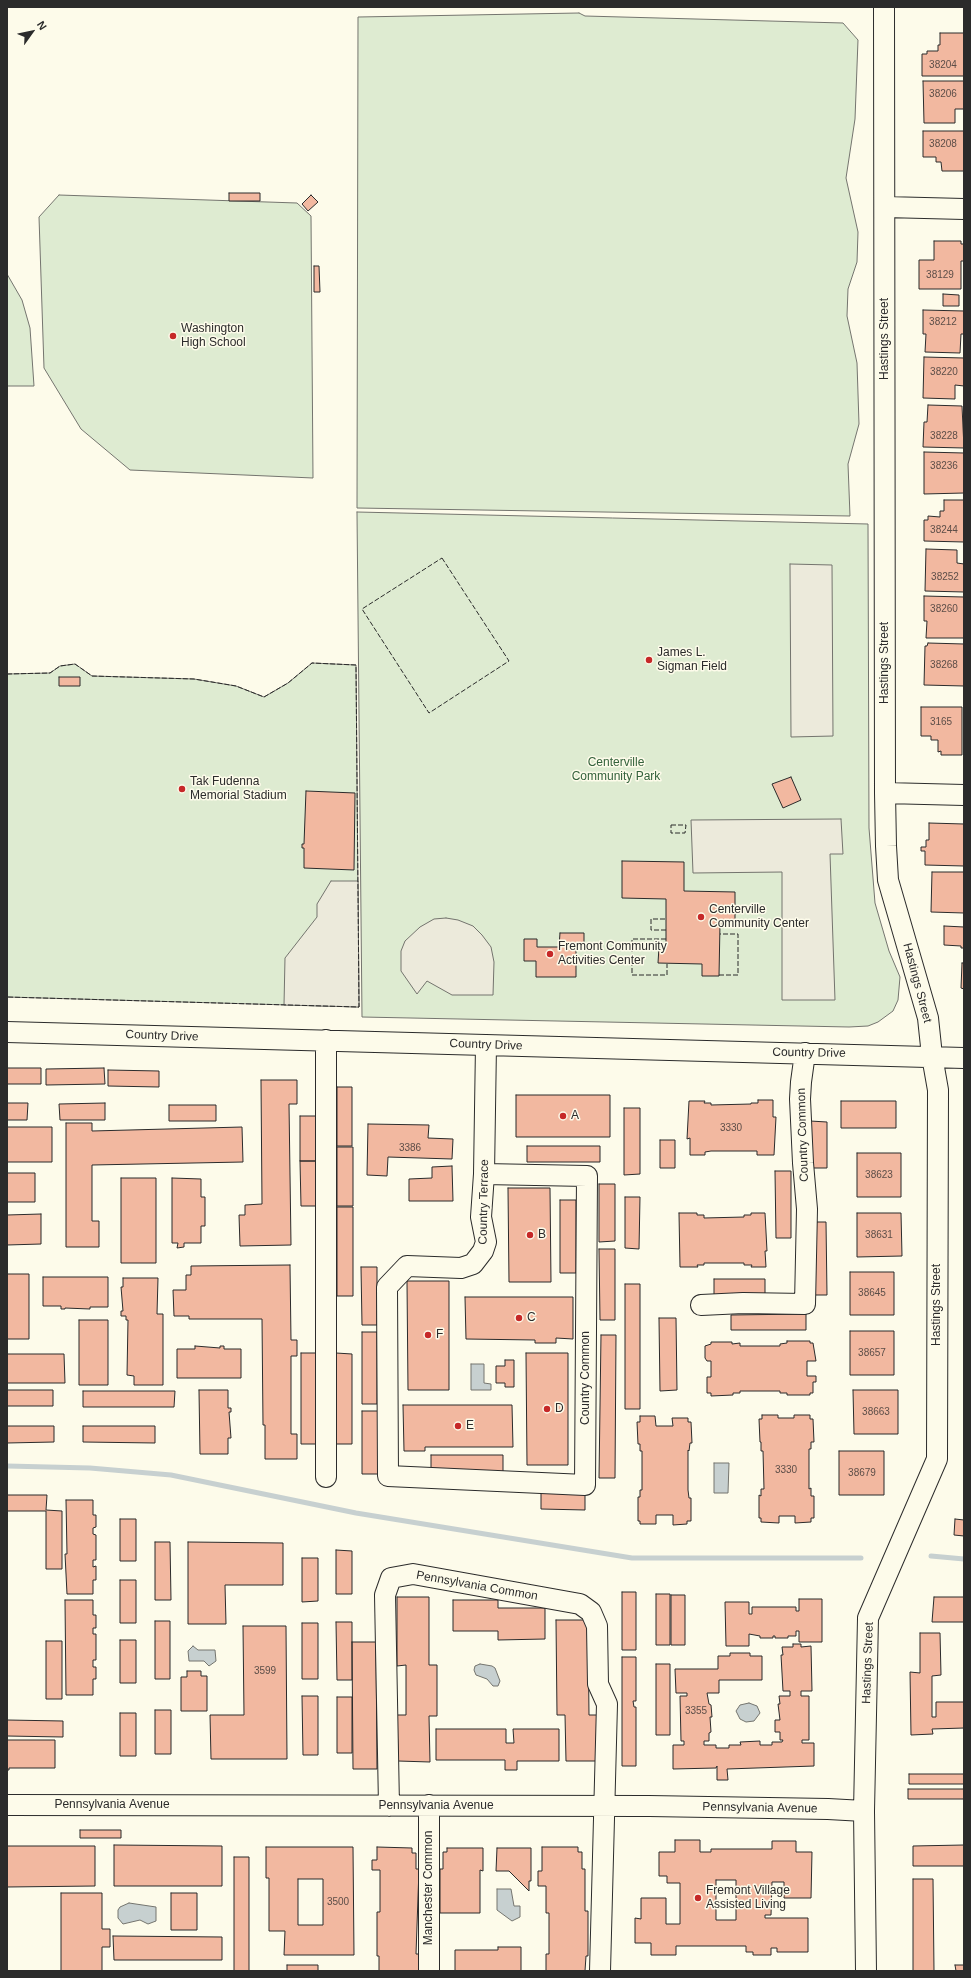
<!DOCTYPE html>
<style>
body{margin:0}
#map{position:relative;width:971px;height:1978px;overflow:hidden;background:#fdfbea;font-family:Arial,sans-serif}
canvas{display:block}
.frame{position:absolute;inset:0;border:8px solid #2b2b2b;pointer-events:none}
.north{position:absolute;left:12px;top:12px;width:40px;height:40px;-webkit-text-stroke:3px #fdfbea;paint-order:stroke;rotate:57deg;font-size:11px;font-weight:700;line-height:16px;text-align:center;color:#2b2b2b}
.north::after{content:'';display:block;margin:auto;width:14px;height:18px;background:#2b2b2b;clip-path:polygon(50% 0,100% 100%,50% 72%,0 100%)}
</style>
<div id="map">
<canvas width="971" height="1978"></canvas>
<div class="frame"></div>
<div class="north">N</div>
</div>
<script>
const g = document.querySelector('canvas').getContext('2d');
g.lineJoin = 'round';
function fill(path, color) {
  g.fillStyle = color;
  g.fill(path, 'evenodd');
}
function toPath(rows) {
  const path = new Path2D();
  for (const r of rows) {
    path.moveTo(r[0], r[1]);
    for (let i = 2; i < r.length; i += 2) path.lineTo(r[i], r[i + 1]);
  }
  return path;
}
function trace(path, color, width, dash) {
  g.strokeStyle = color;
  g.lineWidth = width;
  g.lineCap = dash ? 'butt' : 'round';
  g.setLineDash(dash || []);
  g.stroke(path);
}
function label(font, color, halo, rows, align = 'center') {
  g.font = font + ' Arial,sans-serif';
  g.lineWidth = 3;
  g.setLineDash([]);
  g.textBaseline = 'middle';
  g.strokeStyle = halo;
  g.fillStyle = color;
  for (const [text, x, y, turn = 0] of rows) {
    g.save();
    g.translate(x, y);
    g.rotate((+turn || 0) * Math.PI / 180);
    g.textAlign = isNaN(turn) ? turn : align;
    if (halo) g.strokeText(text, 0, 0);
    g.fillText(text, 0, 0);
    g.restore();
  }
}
const green = toPath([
 [579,13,585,16,843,23,858,40,855,119,846,178,858,232,857,262,848,289,847,316,857,363,859,424,848,464,850,516,357,508,358,17,579,13],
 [59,195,297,203,311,216,313,478,130,470,81,429,44,368,39,217,59,195],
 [7,274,22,300,30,328,34,386,7,386,7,274],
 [357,512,868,524,869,828,875,903,889,951,900,977,898,1000,893,1011,878,1022,868,1026,849,1027,362,1017,357,512],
 [312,663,356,665,359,1007,7,997,7,674,50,673,60,666,75,664,92,676,194,679,236,686,264,697,288,683,312,663]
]);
fill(green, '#deebd1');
trace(green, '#74746e', 1);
const parking = toPath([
 [790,564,832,565,833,736,791,737,790,564],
 [841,819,843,854,830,854,835,1000,782,1000,782,872,693,873,691,820,841,819],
 [331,881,358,881,359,1007,284,1005,285,958,317,917,317,904,331,881],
 [446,918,458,920,473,926,482,935,491,947,494,962,493,995,452,995,427,981,417,994,401,971,401,951,405,941,420,927,434,919,446,918]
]);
fill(parking, '#eceadb');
trace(parking, '#74746e', 1);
const water = toPath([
 [471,1364,484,1364,484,1383,491,1384,491,1390,471,1390,471,1364],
 [714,1463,729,1463,728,1493,714,1493,714,1463],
 [193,1646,198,1650,215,1650,216,1661,209,1666,204,1661,189,1661,188,1651,193,1646],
 [480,1664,492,1666,495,1668,500,1681,498,1686,493,1686,487,1679,476,1675,474,1670,475,1666,480,1664],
 [749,1703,757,1706,760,1713,754,1721,746,1722,740,1719,736,1711,740,1705,749,1703],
 [497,1889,511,1889,514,1906,520,1906,520,1917,512,1921,497,1910,497,1889],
 [129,1903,156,1907,156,1921,148,1924,140,1920,123,1924,118,1918,118,1910,120,1907,129,1903]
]);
fill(water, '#c7d0d0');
trace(water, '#74746e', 1);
trace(toPath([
 [7,1466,90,1468,171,1475,356,1513,632,1558,861,1558],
 [931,1556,964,1559]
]), '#c7d0d0', 5);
const building = toPath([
 [940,33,964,33,964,76,922,76,922,54,927,54,927,51,938,51,938,45,940,45,940,33],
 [923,81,964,81,964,109,955,109,955,123,924,123,923,81],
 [923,131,964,131,964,171,942,171,941,162,936,162,936,157,923,157,923,131],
 [229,193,260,193,260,201,229,201,229,193],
 [311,195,318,202,308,211,302,204,311,195],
 [934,241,961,241,961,244,964,244,964,261,961,261,961,289,919,289,919,260,934,260,934,241],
 [314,266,319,266,320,292,314,292,314,266],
 [943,294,959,295,959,306,943,306,943,294],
 [923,310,964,311,964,334,961,334,960,353,925,352,926,334,923,334,923,310],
 [924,357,964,358,964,386,955,385,955,399,923,398,924,357],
 [928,405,962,406,964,448,923,447,924,422,927,422,928,405],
 [924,452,964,453,964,493,924,494,924,452],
 [944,500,964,500,964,542,924,541,924,520,928,520,928,516,940,517,940,511,944,511,944,500],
 [926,549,957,550,957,563,964,564,964,592,925,591,926,549],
 [924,596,964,597,964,638,926,638,927,621,924,621,924,596],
 [928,643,964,644,964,686,924,685,925,646,927,646,928,643],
 [59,677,80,677,80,686,59,686,59,677],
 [921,707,962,707,962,755,941,755,941,751,938,752,938,740,931,740,931,736,921,736,921,707],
 [791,777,801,800,783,808,772,784,791,777],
 [306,791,355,793,354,870,304,868,304,848,302,848,302,844,304,844,306,791],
 [929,823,964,824,964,866,925,865,925,851,921,851,921,847,926,847,926,840,929,840,929,823],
 [622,861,684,862,684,891,735,892,735,924,720,924,719,976,702,976,702,964,658,963,659,947,666,947,666,899,622,898,622,861],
 [932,872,964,872,964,913,931,912,932,872],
 [944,926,964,927,964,948,961,948,961,946,944,945,944,926],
 [560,933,584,933,584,947,576,947,576,977,536,977,536,961,524,961,524,939,537,939,537,947,559,947,560,933],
 [962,963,964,963,964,989,961,988,962,963],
 [7,1068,41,1068,41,1084,7,1084,7,1068],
 [104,1068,105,1084,46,1085,46,1069,104,1068],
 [108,1070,159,1071,159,1087,108,1086,108,1070],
 [261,1080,297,1080,297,1104,289,1104,291,1245,240,1246,239,1215,245,1215,245,1205,262,1204,261,1080],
 [337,1087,352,1087,352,1146,337,1146,337,1087],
 [516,1095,610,1095,610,1137,516,1137,516,1095],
 [758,1100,773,1100,773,1117,776,1117,774,1155,757,1155,757,1151,711,1151,705,1152,705,1155,690,1155,690,1138,687,1139,689,1101,705,1101,704,1103,711,1103,711,1105,751,1104,751,1103,758,1103,758,1100],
 [841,1101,896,1101,896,1128,841,1128,841,1101],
 [7,1103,28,1103,27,1120,7,1120,7,1103],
 [105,1103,105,1120,60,1120,59,1104,105,1103],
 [169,1105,216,1105,216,1121,169,1121,169,1105],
 [624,1108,640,1108,640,1174,624,1175,624,1108],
 [300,1116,316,1116,316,1161,300,1161,300,1116],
 [810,1121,827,1122,827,1168,811,1168,810,1121],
 [66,1123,92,1123,92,1131,242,1127,243,1162,92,1165,92,1221,99,1221,99,1247,66,1247,66,1123],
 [368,1124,429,1125,428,1138,453,1139,452,1159,388,1157,387,1176,367,1175,368,1124],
 [7,1127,52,1127,52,1162,7,1162,7,1127],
 [660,1140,675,1140,675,1168,660,1168,660,1140],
 [527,1146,600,1146,600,1162,527,1162,527,1146],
 [337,1147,353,1147,353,1206,337,1206,337,1147],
 [857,1153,901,1153,901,1197,857,1197,857,1153],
 [300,1161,316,1161,317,1206,301,1206,300,1161],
 [452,1166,453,1201,409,1201,409,1179,432,1178,432,1167,452,1166],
 [775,1171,791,1171,791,1238,776,1238,775,1171],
 [7,1173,35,1173,35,1202,7,1202,7,1173],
 [121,1178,156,1178,156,1263,121,1263,121,1178],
 [172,1178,201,1179,201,1197,205,1197,205,1226,201,1226,201,1243,184,1243,184,1247,177,1248,178,1243,172,1243,172,1178],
 [599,1184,615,1184,615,1241,599,1242,599,1184],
 [508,1188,550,1188,551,1282,509,1282,508,1188],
 [625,1197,640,1197,639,1249,625,1248,625,1197],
 [560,1200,576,1200,576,1273,560,1273,560,1200],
 [337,1207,353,1207,353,1296,337,1296,337,1207],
 [679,1213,697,1213,697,1215,704,1215,704,1218,744,1217,744,1215,751,1215,751,1213,765,1213,767,1251,765,1251,766,1267,751,1267,752,1265,744,1265,744,1263,704,1263,704,1265,697,1265,698,1267,680,1267,679,1213],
 [857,1213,901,1213,902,1256,857,1257,857,1213],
 [41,1214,41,1244,7,1245,7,1215,41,1214],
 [811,1222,826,1222,827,1295,811,1295,811,1222],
 [599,1249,615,1249,615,1320,600,1320,599,1249],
 [290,1265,291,1340,297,1340,297,1356,291,1356,291,1434,297,1434,297,1459,265,1459,265,1425,263,1425,262,1319,189,1319,189,1316,174,1316,173,1290,186,1290,186,1275,191,1275,191,1266,290,1265],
 [361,1267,377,1267,377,1325,362,1325,361,1267],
 [850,1272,894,1272,894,1315,850,1315,850,1272],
 [7,1274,29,1274,29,1339,7,1339,7,1274],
 [43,1277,108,1277,108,1307,90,1307,90,1309,65,1308,65,1309,61,1309,61,1306,43,1306,43,1277],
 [123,1278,158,1278,157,1314,163,1314,163,1385,134,1385,134,1376,127,1375,128,1320,126,1320,126,1316,121,1316,121,1311,123,1311,121,1287,123,1287,123,1278],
 [714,1279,765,1279,765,1295,714,1295,714,1279],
 [407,1281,449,1281,449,1390,408,1390,407,1281],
 [625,1284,640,1284,640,1409,625,1409,625,1284],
 [465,1297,573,1297,573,1339,556,1338,556,1343,535,1343,535,1340,466,1339,465,1297],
 [806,1314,806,1330,731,1330,731,1315,806,1314],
 [659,1318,676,1318,677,1390,660,1391,659,1318],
 [79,1320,108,1320,108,1385,79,1385,79,1320],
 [850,1331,894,1331,894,1375,850,1375,850,1331],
 [362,1332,377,1332,377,1404,362,1404,362,1332],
 [601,1335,616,1335,615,1478,599,1478,601,1335],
 [787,1341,810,1341,810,1343,813,1343,816,1361,807,1361,807,1376,816,1376,816,1382,813,1382,813,1393,810,1393,810,1395,787,1395,787,1393,780,1393,780,1391,740,1391,740,1393,733,1393,733,1395,711,1396,711,1393,707,1393,707,1377,711,1377,711,1361,707,1361,705,1358,705,1346,711,1344,711,1342,732,1342,732,1344,740,1343,740,1346,780,1346,780,1344,787,1343,787,1341],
 [195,1346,220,1348,220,1346,224,1346,224,1349,241,1349,241,1378,177,1378,177,1349,195,1349,195,1346],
 [301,1353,317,1353,317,1444,301,1444,301,1353],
 [336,1353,352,1354,352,1444,336,1444,336,1353],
 [526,1353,568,1353,568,1465,527,1465,526,1353],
 [7,1354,64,1354,65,1383,7,1383,7,1354],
 [505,1360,514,1360,514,1387,505,1387,505,1383,496,1383,496,1366,505,1366,505,1360],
 [7,1390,53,1390,53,1406,7,1406,7,1390],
 [199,1390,228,1390,228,1408,231,1408,231,1412,229,1412,231,1438,228,1438,228,1454,200,1454,199,1390],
 [853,1390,898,1390,898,1434,854,1434,853,1390],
 [83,1391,175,1391,174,1407,83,1407,83,1391],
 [403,1405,512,1405,513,1447,425,1447,425,1451,404,1451,403,1405],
 [362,1411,378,1411,378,1474,362,1474,362,1411],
 [762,1415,778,1415,778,1418,794,1418,794,1415,810,1415,810,1419,813,1419,814,1442,811,1442,811,1449,809,1449,809,1489,811,1488,811,1496,814,1496,814,1518,811,1518,811,1522,795,1523,795,1516,779,1516,779,1523,761,1522,761,1518,759,1518,759,1495,761,1496,761,1489,764,1489,763,1451,761,1451,761,1442,760,1442,759,1419,762,1419,762,1415],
 [640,1416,655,1416,656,1426,673,1426,672,1418,688,1418,688,1422,691,1422,692,1443,690,1443,689,1451,688,1450,688,1490,689,1498,691,1498,691,1521,687,1521,687,1524,673,1525,673,1515,656,1515,656,1524,640,1524,640,1521,638,1521,638,1497,640,1497,640,1490,642,1490,642,1451,640,1451,640,1444,638,1444,637,1422,640,1422,640,1416],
 [7,1426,54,1426,54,1442,7,1443,7,1426],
 [83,1426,155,1426,155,1443,83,1442,83,1426],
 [839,1451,884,1451,884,1495,839,1495,839,1451],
 [431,1455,503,1455,503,1472,431,1471,431,1455],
 [541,1493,585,1493,585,1510,541,1509,541,1493],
 [7,1495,47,1495,46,1510,62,1511,62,1569,46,1569,46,1511,7,1511,7,1495],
 [66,1500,93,1500,93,1515,96,1515,96,1527,93,1528,93,1534,96,1535,96,1560,93,1560,93,1567,96,1566,96,1580,93,1580,93,1594,67,1594,65,1554,67,1554,66,1500],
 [120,1519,136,1519,136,1561,120,1561,120,1519],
 [955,1519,964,1520,964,1536,954,1535,955,1519],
 [155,1542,170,1542,171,1600,155,1600,155,1542],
 [188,1542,283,1543,283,1585,225,1585,226,1624,188,1624,188,1542],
 [336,1550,352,1551,352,1594,336,1594,336,1550],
 [302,1558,318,1558,318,1601,302,1602,302,1558],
 [120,1580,136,1580,136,1623,120,1623,120,1580],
 [622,1592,636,1592,636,1650,622,1650,622,1592],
 [656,1594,670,1594,670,1645,656,1645,656,1594],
 [671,1595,685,1595,685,1645,671,1645,671,1595],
 [397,1597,429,1597,429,1665,437,1665,437,1716,429,1716,430,1762,398,1761,397,1715,406,1715,406,1665,397,1666,397,1597],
 [934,1597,964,1597,964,1622,932,1622,934,1597],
 [799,1599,822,1599,822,1642,799,1642,799,1631,796,1631,796,1636,788,1636,788,1638,775,1638,775,1636,773,1636,773,1638,760,1638,760,1636,749,1634,749,1646,726,1646,725,1602,749,1602,749,1614,752,1614,752,1607,796,1607,796,1611,799,1611,799,1599],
 [65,1600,93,1600,93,1615,96,1615,96,1628,93,1628,93,1634,96,1634,96,1660,93,1660,93,1667,96,1667,96,1679,93,1679,93,1695,66,1695,65,1600],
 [453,1600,498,1600,498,1608,545,1608,545,1639,498,1640,498,1631,453,1631,453,1600],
 [556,1620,588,1620,589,1715,597,1715,597,1761,566,1761,565,1715,557,1715,556,1620],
 [155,1621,170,1621,170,1679,155,1679,155,1621],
 [336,1622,352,1622,352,1680,337,1680,336,1622],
 [302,1623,318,1623,318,1679,302,1679,302,1623],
 [243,1626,286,1626,287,1759,211,1759,210,1715,244,1715,243,1626],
 [920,1633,940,1633,941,1675,932,1676,932,1717,936,1717,936,1702,964,1702,964,1728,932,1729,933,1734,911,1735,910,1672,920,1673,920,1633],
 [120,1640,136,1640,136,1683,120,1683,120,1640],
 [46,1641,62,1641,62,1699,46,1699,46,1641],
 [352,1642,376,1642,377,1769,353,1769,352,1642],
 [793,1644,801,1644,801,1647,811,1646,812,1691,801,1691,801,1696,809,1696,809,1740,802,1740,802,1743,814,1743,814,1766,727,1769,728,1780,717,1780,717,1766,716,1768,673,1769,673,1745,684,1745,684,1741,681,1741,680,1696,687,1696,687,1693,676,1693,675,1669,718,1669,718,1656,730,1656,730,1653,750,1653,750,1656,762,1656,762,1680,719,1680,719,1693,707,1693,709,1704,711,1705,712,1717,710,1717,711,1732,709,1733,709,1741,704,1741,704,1745,716,1745,716,1748,729,1748,729,1745,741,1745,740,1742,760,1741,760,1745,772,1745,772,1742,782,1742,783,1740,780,1740,780,1732,775,1732,775,1720,780,1720,778,1704,780,1704,779,1696,790,1696,790,1691,783,1691,781,1655,783,1655,782,1647,793,1647,793,1644],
 [622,1657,636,1657,636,1701,633,1701,634,1707,636,1707,636,1766,622,1766,622,1657],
 [656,1664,670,1664,670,1735,656,1735,656,1664],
 [187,1671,201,1671,201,1676,207,1676,207,1711,181,1711,181,1677,187,1677,187,1671],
 [302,1696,318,1696,318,1755,303,1755,302,1696],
 [337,1697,352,1697,352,1753,337,1753,337,1697],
 [155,1710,171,1710,171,1754,155,1754,155,1710],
 [120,1713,136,1713,136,1756,120,1756,120,1713],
 [7,1720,63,1721,63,1737,7,1736,7,1720],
 [436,1729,506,1729,506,1743,514,1743,513,1729,559,1729,559,1761,517,1761,517,1770,505,1770,505,1760,436,1760,436,1729],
 [7,1740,55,1740,55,1768,9,1768,9,1770,7,1770,7,1740],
 [909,1774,964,1774,964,1784,909,1784,909,1774],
 [908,1789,964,1789,964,1799,908,1799,908,1789],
 [80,1830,121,1830,121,1838,80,1838,80,1830],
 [675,1840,700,1840,700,1852,711,1852,711,1849,772,1849,772,1841,796,1841,796,1852,812,1852,811,1898,784,1898,784,1882,772,1882,771,1915,765,1915,765,1918,808,1918,808,1952,777,1952,777,1948,771,1948,771,1955,753,1955,753,1952,746,1952,746,1946,676,1946,676,1955,651,1955,651,1943,635,1943,635,1918,641,1919,641,1898,666,1898,666,1924,680,1924,680,1883,667,1883,667,1876,659,1876,659,1852,675,1852,675,1840],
 [716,1880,736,1880,736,1920,716,1920,716,1880],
 [114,1845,222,1846,222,1886,114,1886,114,1845],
 [964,1845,964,1866,913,1866,913,1846,964,1845],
 [7,1846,95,1846,95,1886,7,1887,7,1846],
 [266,1847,353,1847,354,1955,284,1955,285,1931,269,1931,269,1878,266,1878,266,1847],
 [298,1879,323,1879,323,1925,298,1925,298,1879],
 [377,1847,412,1848,412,1853,416,1853,416,1869,419,1869,416,1954,419,1954,419,1971,379,1971,379,1956,377,1956,377,1912,380,1912,380,1870,372,1870,372,1860,377,1860,377,1847],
 [542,1847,578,1847,578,1852,582,1852,582,1869,585,1869,585,1911,588,1911,588,1956,586,1956,585,1971,546,1971,546,1954,549,1954,549,1913,546,1913,546,1886,538,1886,538,1871,542,1871,542,1847],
 [447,1848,483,1848,483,1871,480,1870,480,1913,440,1913,440,1869,443,1869,443,1852,447,1852,447,1848],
 [497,1848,531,1848,531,1881,529,1881,529,1891,509,1871,496,1871,497,1848],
 [234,1857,249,1857,249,1971,234,1971,234,1857],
 [913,1879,933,1879,934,1971,913,1971,913,1879],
 [61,1893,102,1893,102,1929,110,1929,110,1947,102,1947,102,1971,61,1971,61,1893],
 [171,1893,197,1893,197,1930,171,1930,171,1893],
 [113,1936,222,1937,222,1960,114,1960,113,1936],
 [498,1947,521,1947,521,1971,455,1971,455,1950,498,1950,498,1947],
 [287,1965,318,1965,318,1971,287,1971,287,1965],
 [955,1965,964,1965,964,1971,956,1971,955,1965]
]);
fill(building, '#f2b8a0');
trace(building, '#2b2b2b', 1);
const minor = toPath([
 [885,207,964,209],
 [885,793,964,795],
 [7,1032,964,1058],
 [484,1174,587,1176,585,1485,388,1476,387,1287,407,1266,461,1268,473,1264,483,1251,486,1242,481,1217,484,1174,486,1045],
 [701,1305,743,1303,805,1304,807,1209,803,1163,800,1099,801,1082,805,1053],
 [326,1477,326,1040],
 [7,1805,649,1806,828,1809,864,1811],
 [429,1805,429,1971],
 [389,1806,385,1595,391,1578,413,1574,580,1604,591,1612,597,1626,598,1684,607,1704,600,1971],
 [866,1971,864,1811,868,1618,937,1459,938,1090,932,1056,928,1018,888,880,886,846,885,793,884,7]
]);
trace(minor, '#2b2b2b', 22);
trace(minor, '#fdfbea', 20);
trace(toPath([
 [442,558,509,661,429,713,362,609,442,558],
 [7,674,50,673,60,666,75,664,92,676,194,679,236,686,264,697,288,683,312,663,356,665,359,1007,7,997],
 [671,825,686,825,685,833,671,833,671,825],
 [666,930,651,930,651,919,666,919],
 [666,939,632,939,632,975,667,975,667,964],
 [719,975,738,975,738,934,720,934]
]), '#2b2b2b', 1, [5, 2]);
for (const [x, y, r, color] of [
 [173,336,4,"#c62828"],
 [649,660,4,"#c62828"],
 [182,789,4,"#c62828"],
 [701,917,4,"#c62828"],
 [550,954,4,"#c62828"],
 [563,1116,4,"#c62828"],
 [530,1235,4,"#c62828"],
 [519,1318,4,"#c62828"],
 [428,1335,4,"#c62828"],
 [547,1409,4,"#c62828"],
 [458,1426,4,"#c62828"],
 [698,1898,4,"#c62828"]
]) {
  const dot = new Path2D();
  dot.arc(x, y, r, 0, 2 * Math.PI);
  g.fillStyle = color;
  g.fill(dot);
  trace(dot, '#fdfbea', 1.5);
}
label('10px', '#5d4e48', null, [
 ["38204",943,65],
 ["38206",943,94],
 ["38208",943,144],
 ["38129",940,275],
 ["38212",943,322],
 ["38220",944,372],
 ["38228",944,436],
 ["38236",944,466],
 ["38244",944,530],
 ["38252",945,577],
 ["38260",944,609],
 ["38268",944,665],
 ["3165",941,722],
 ["3330",731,1128],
 ["3386",410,1148],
 ["38623",879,1175],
 ["38631",879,1235],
 ["38645",872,1293],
 ["38657",872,1353],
 ["38663",876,1412],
 ["3330",786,1470],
 ["38679",862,1473],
 ["3599",265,1671],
 ["3355",696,1711],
 ["3500",338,1902]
]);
label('12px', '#2b2b2b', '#fdfbea', [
 ["Washington",181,329],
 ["High School",181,343],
 ["James L.",657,653],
 ["Sigman Field",657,667],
 ["Tak Fudenna",190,782],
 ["Memorial Stadium",190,796],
 ["Centerville",709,910],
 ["Community Center",709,924],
 ["Fremont Community",558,947],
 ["Activities Center",558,961],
 ["A",571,1116],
 ["B",538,1235],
 ["C",527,1318],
 ["F",436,1335],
 ["D",555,1409],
 ["E",466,1426],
 ["Fremont Village",706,1891],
 ["Assisted Living",706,1905]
], 'left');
label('12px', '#2b2b2b', '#fdfbea', [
 ["Hastings Street",885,339,-90],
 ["Hastings Street",885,663,-90],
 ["Hastings Street",917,983,75],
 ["Country Drive",162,1036,2],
 ["Country Drive",486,1045,2],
 ["Country Drive",809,1053,1],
 ["Country Common",803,1135,-92],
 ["Country Terrace",484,1202,-89],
 ["Hastings Street",937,1305,-90],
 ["Country Common",586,1378,-90],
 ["Pennsylvania Common",477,1586,10],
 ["Hastings Street",868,1663,-88],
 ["Pennsylvania Avenue",112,1805],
 ["Pennsylvania Avenue",436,1806],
 ["Pennsylvania Avenue",760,1808,1],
 ["Manchester Common",429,1888,-90]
]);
label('12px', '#34623c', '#fdfbea', [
 ["Centerville",616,763],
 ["Community Park",616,777]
]);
</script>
